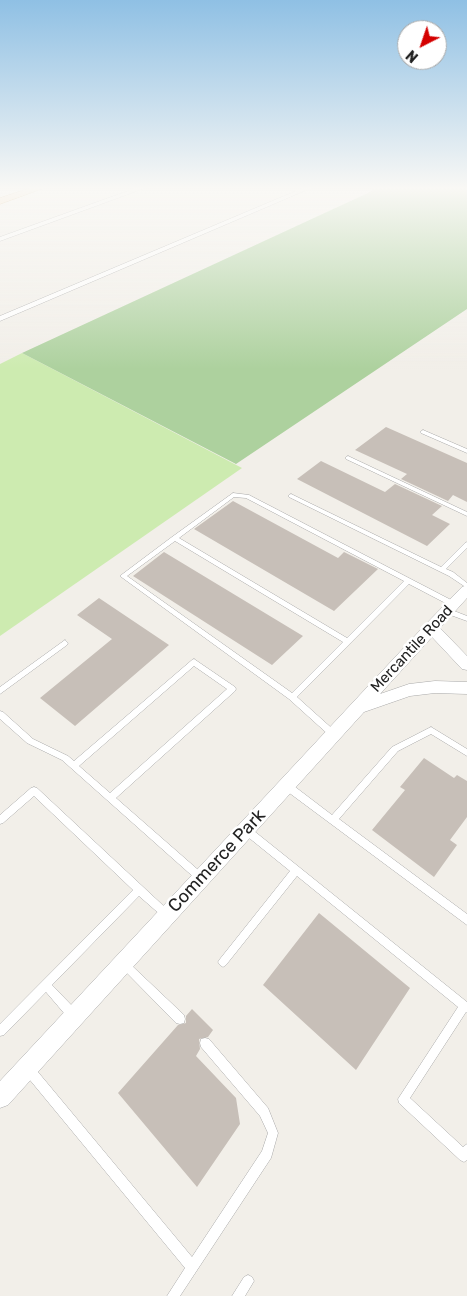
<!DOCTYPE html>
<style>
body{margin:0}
#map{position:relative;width:467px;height:1296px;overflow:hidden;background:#f2efe9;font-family:Rubik,sans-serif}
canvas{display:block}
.north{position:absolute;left:397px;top:20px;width:50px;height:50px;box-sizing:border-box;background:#fff;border:1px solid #a7a7a7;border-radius:50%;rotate:221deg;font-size:14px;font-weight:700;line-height:20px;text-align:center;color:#222}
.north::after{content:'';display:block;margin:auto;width:18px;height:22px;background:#d40000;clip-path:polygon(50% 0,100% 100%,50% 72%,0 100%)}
</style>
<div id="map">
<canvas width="467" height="1296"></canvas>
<div class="north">N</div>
</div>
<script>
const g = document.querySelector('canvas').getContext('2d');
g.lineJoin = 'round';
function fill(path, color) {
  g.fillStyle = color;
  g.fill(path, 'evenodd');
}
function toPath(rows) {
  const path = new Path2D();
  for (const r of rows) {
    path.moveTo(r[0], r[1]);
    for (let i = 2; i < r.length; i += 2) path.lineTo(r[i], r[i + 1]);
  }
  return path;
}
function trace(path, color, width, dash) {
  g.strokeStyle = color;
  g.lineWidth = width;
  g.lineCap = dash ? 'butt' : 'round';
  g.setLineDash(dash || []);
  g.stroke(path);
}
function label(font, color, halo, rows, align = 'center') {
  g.font = font + ' Rubik,sans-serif';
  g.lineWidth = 5;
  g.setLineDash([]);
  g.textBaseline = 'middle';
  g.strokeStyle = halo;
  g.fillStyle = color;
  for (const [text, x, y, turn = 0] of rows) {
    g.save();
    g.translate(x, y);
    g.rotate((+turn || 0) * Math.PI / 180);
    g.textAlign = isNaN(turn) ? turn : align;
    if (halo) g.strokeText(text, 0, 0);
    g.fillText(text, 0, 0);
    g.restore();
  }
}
fill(toPath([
 [22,353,242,468,0,636,0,364]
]), '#cdebb0');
fill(toPath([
 [373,188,467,188,467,309,236,464,22,353,370,192]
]), '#add19e');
fill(toPath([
 [386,427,467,463,467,502,453,495,448,501,401,479,407,474,355,450],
 [321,461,385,492,395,484,442,506,432,515,450,524,427,546,297,479],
 [233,501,338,558,344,552,378,569,334,611,194,529],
 [164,552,303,636,272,665,133,576],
 [99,598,169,645,75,726,40,698,112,639,77,615],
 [424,758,454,778,457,775,467,781,467,817,450,840,457,845,434,877,372,830,405,790,400,787],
 [319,913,410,988,356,1070,263,985],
 [192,1009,213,1030,208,1037,199,1039,200,1049,196,1056,236,1098,240,1124,197,1187,118,1093,178,1025,186,1023,186,1016]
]), '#c7bfb8');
const lane = toPath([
 [423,430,467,449,467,453,421,433,420,432,423,430],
 [348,456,467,512,467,516,346,459,346,457,348,456],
 [233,493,249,495,455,602,456,604,455,606,451,606,409,584,297,697,336,732,337,734,336,736,333,737,330,736,289,699,120,576,172,537,233,493],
 [234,497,246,498,404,581,347,638,179,538,234,497],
 [175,541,343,642,292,693,127,576,175,541],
 [291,494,441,567,465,543,467,542,467,548,446,569,453,572,467,583,467,588,449,576,289,497,289,495,291,494],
 [445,609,449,609,467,616,467,621,445,613,444,611,445,609],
 [65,640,68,643,67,645,0,694,0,687,65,640],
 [194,659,235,687,236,689,235,691,116,798,204,875,205,878,204,881,201,882,198,881,62,760,27,743,0,719,0,711,3,712,33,739,68,756,74,761,192,660,194,659],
 [194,666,227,689,110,793,79,766,194,666],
 [431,727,467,749,467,756,431,734,398,751,339,819,467,914,467,925,284,789,283,786,284,783,287,782,290,783,332,815,392,747,431,727],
 [34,787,37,788,169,911,171,914,169,917,166,919,163,917,139,896,52,985,77,1011,78,1015,77,1019,73,1020,69,1019,46,992,4,1035,0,1036,0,1024,133,890,34,796,3,823,0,824,0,815,31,788,34,787],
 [246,826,249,827,299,867,467,1002,467,1013,466,1012,410,1098,463,1147,467,1144,467,1160,464,1162,460,1160,399,1103,398,1099,458,1007,297,876,226,965,223,967,220,965,218,962,220,959,290,871,243,833,242,830,243,827,246,826],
 [125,960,128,962,184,1015,185,1019,184,1023,180,1024,176,1023,122,968,120,965,122,962,125,960],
 [205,1038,209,1039,268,1108,278,1133,271,1158,180,1296,167,1296,185,1268,25,1074,24,1070,25,1066,29,1065,33,1066,192,1257,262,1151,268,1133,260,1116,201,1047,200,1043,201,1039,205,1038],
 [248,1275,252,1277,254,1281,245,1296,232,1296,244,1277,248,1275]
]);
const street = toPath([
 [136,188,145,188,0,241,0,237,136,188],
 [303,188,311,188,0,321,0,316,303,188],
 [467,585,467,598,440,628,467,656,467,670,462,669,432,637,380,694,409,684,435,681,467,682,467,694,435,693,410,696,364,712,8,1105,0,1108,0,1081,426,624,462,587,467,585]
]);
const primary = toPath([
 [30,188,44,188,0,204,0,198,30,188]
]);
trace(lane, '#a9a9a9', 1);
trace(street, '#a9a9a9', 1);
trace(primary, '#a06b00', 1);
fill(lane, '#fff');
fill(street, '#fff');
fill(primary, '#fcd6a4');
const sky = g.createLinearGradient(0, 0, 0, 369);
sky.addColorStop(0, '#8fc0e4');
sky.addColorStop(0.51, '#f9f8f5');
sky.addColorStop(1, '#f9f8f500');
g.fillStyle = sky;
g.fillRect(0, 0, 467, 369);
label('15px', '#222', '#fff', [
 ["Mercantile Road",412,649,-47]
]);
label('18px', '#222', '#fff', [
 ["Commerce Park",217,861,-47]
]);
</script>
